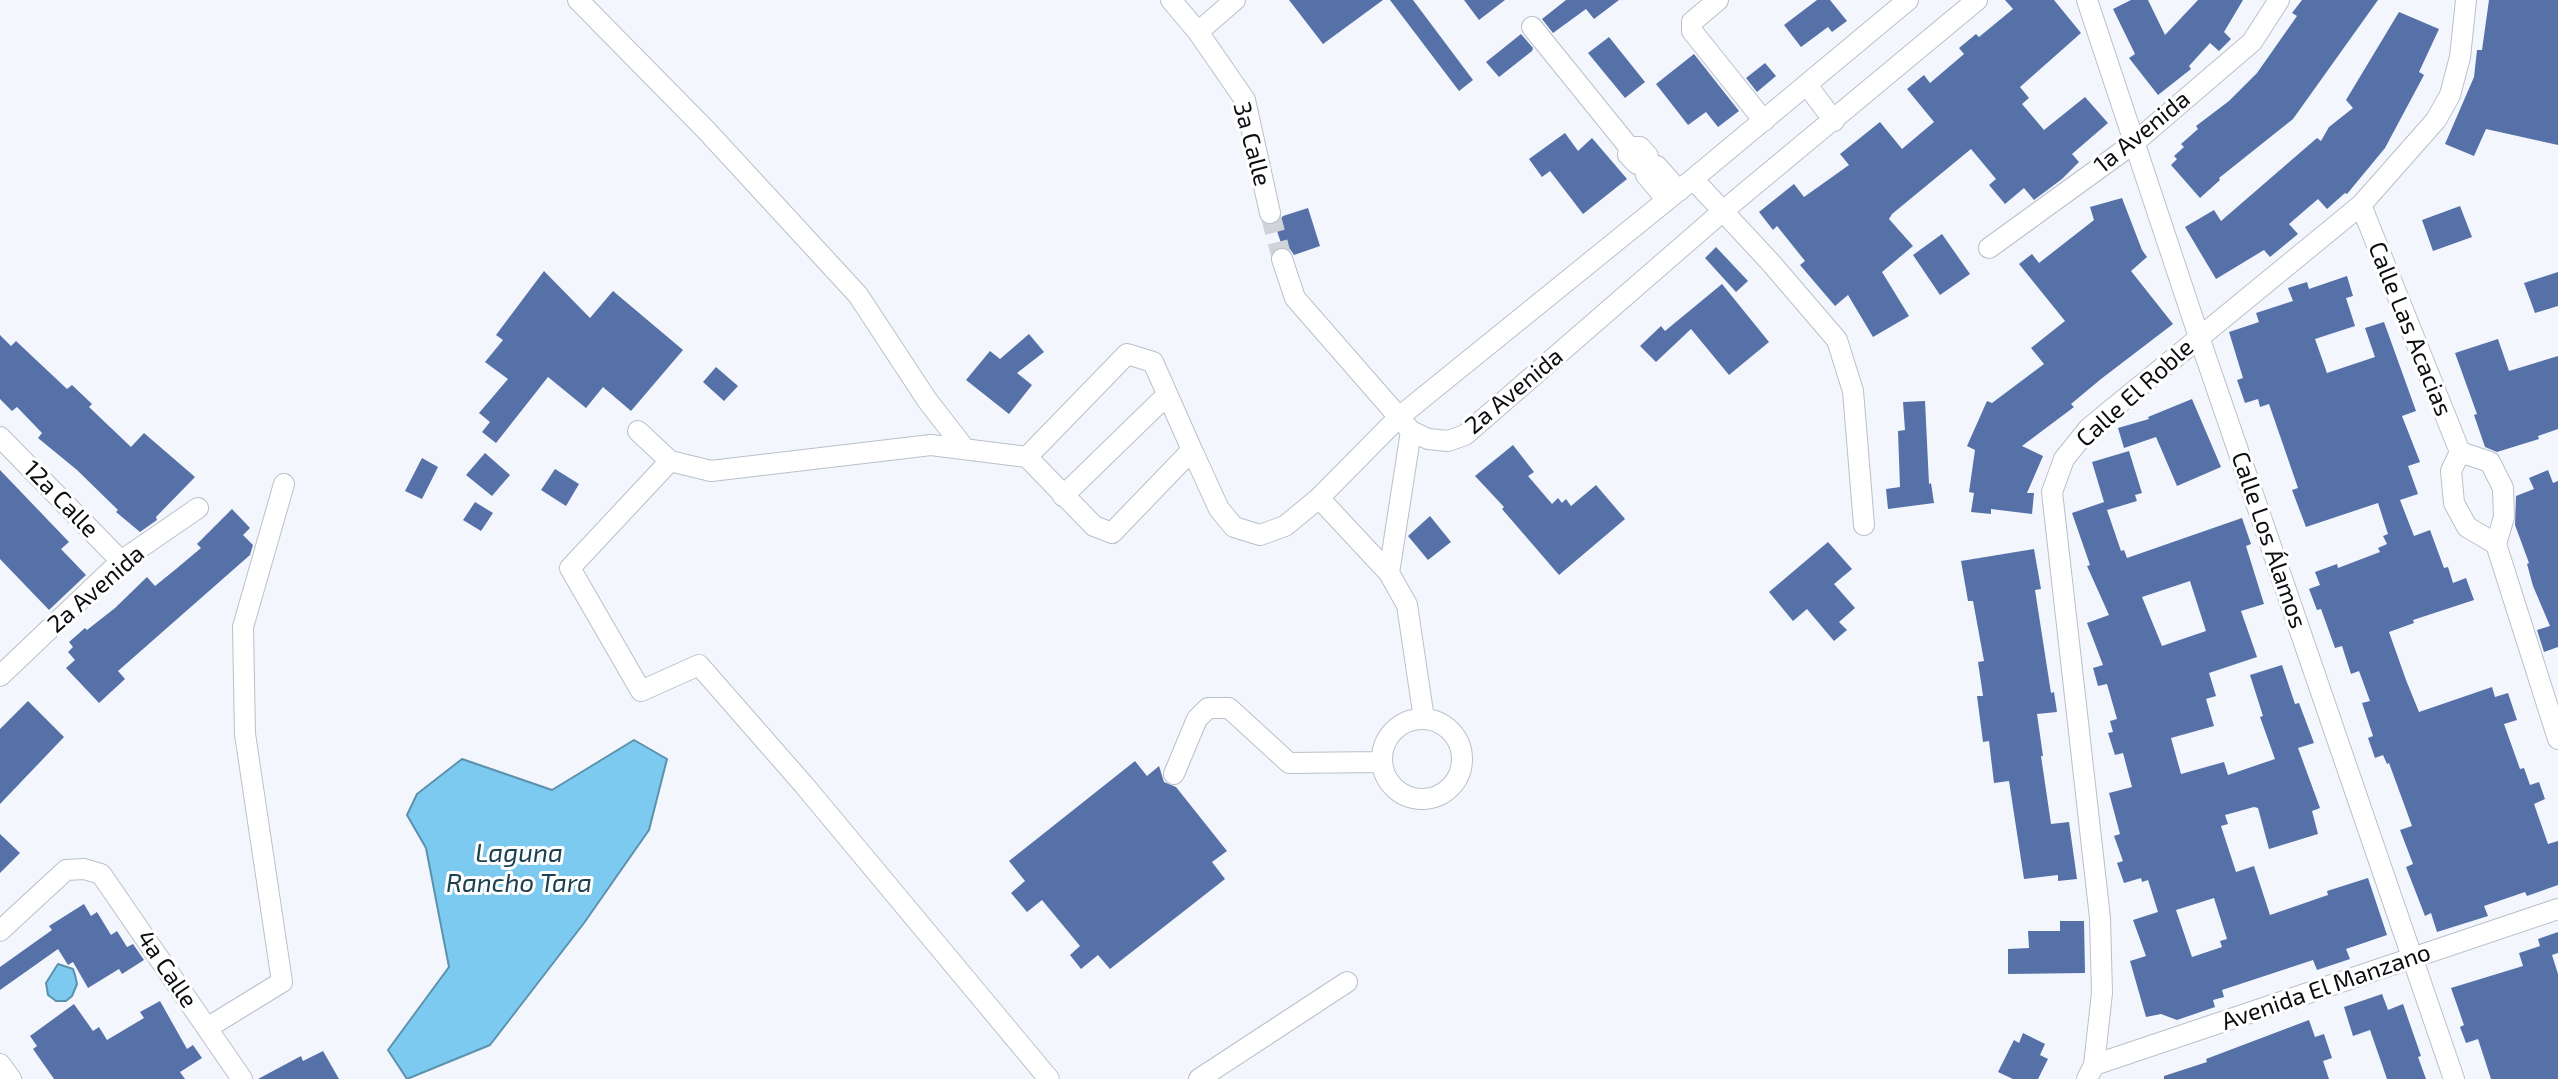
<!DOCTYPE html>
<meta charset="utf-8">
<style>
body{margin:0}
canvas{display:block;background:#f3f6fd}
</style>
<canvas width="2558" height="1079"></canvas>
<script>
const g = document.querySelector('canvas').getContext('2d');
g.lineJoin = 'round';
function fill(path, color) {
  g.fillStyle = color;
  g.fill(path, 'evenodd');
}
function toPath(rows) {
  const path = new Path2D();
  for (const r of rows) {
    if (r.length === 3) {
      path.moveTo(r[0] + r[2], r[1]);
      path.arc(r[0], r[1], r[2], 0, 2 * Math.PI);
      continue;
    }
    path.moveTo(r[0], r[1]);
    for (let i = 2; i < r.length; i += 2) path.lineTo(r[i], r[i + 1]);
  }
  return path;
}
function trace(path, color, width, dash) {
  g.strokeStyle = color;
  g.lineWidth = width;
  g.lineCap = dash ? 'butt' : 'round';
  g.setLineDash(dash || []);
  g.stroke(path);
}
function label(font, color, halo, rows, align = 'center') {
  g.font = font + ' "Exo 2",sans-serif';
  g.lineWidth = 6;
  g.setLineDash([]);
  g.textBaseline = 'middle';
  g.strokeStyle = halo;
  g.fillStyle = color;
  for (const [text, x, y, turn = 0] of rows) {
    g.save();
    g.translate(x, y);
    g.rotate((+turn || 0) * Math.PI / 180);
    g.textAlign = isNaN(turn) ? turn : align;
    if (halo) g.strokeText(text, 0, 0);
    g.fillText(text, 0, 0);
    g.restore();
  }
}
const water = toPath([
 [634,740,667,759,649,830,584,923,490,1045,407,1079,388,1050,449,967,426,848,407,815,417,794,462,759,552,790,634,740],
 [58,964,73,969,75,975,77,984,72,996,66,1001,56,1001,48,995,46,983,58,964]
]);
fill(water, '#7dcaf0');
trace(water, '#5b91ad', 2);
fill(toPath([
 [1289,0,1383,0,1323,44],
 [1390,0,1413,0,1473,80,1459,91],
 [1464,0,1505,0,1479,20],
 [1566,0,1619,0,1594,19,1586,9,1553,33,1542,19],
 [1817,0,1830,0,1847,21,1832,32,1828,27,1801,47,1784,25],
 [2005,0,2054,0,2081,33,2020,87,2029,98,2022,104,2044,130,2085,97,2108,123,2072,154,2079,162,2062,179,2034,200,2024,188,2005,204,1989,185,1996,179,1971,149,1892,214,1889,219,1913,246,1882,272,1909,316,1873,337,1848,295,1835,306,1800,265,1805,261,1777,226,1773,230,1759,212,1794,184,1804,197,1849,165,1840,154,1880,122,1902,149,1934,122,1907,89,1924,75,1930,83,1964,54,1959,48,1976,34,1979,37,2013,9],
 [2131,0,2148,0,2165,35,2198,0,2243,0,2224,32,2231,39,2219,51,2210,43,2189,66,2191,69,2158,95,2129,58,2135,54,2113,9],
 [2302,0,2378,0,2293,119,2219,178,2220,180,2200,198,2171,165,2177,159,2174,156,2184,147,2181,144,2198,129,2196,126,2229,101,2257,73,2297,16,2292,13],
 [2489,0,2558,0,2558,145,2486,129,2474,156,2445,144,2474,77,2477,50,2482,50],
 [2399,12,2439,29,2419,72,2424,75,2385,148,2347,194,2345,193,2327,209,2318,199,2289,224,2298,234,2270,257,2264,250,2216,279,2185,227,2214,210,2221,221,2317,138,2321,141,2329,127,2353,108,2346,100],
 [1521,34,1533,48,1532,51,1499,77,1486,62],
 [1609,37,1645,82,1625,98,1588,53],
 [1694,54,1739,111,1718,127,1706,112,1688,125,1656,84],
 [1765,63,1776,76,1757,92,1746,78],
 [1565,133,1578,151,1592,138,1627,179,1583,214,1550,171,1542,177,1529,159],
 [2122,198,2142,250,2147,257,2131,271,2173,324,2101,379,2071,404,2074,407,2022,446,2043,456,2027,493,2034,493,2032,514,1991,509,1991,514,1971,512,1974,493,1969,492,1975,450,1967,446,1987,401,1992,403,2044,364,2031,348,2065,321,2019,264,2032,254,2039,263,2094,220,2090,207],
 [2460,206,2472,237,2433,251,2422,220],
 [1308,208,1320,246,1294,255,1290,249,1282,246,1275,225,1283,216],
 [1942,234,1970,274,1940,295,1913,255],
 [1716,247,1748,281,1736,292,1705,258],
 [544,271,590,318,613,291,683,350,631,411,603,387,586,408,548,377,496,443,482,432,490,422,479,413,508,379,485,362,503,340,496,335],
 [2558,272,2558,306,2535,313,2524,283],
 [2347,276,2353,296,2346,298,2355,326,2315,339,2327,373,2375,357,2365,328,2384,322,2416,411,2402,416,2420,462,2408,466,2418,494,2400,500,2414,536,2430,530,2444,568,2448,567,2453,583,2466,578,2474,600,2413,620,2414,623,2389,632,2406,680,2419,712,2492,687,2495,697,2508,693,2517,720,2504,724,2520,769,2524,768,2530,785,2539,782,2545,799,2534,804,2548,844,2558,841,2558,885,2527,896,2525,892,2484,906,2488,916,2437,932,2431,913,2425,916,2406,867,2413,864,2400,830,2412,826,2389,763,2387,764,2383,755,2375,758,2368,738,2373,736,2362,703,2370,701,2359,671,2351,674,2342,646,2335,648,2321,609,2317,610,2309,589,2320,585,2315,572,2337,564,2338,568,2380,552,2378,548,2387,544,2383,536,2388,534,2378,503,2306,527,2292,490,2298,488,2269,404,2260,407,2258,399,2245,403,2237,380,2243,378,2229,332,2259,322,2256,313,2293,301,2288,288,2307,282,2309,289],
 [1722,284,1769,342,1729,375,1691,329,1656,362,1640,346,1661,326,1665,331],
 [1029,334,1044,352,1017,373,1032,385,1009,414,966,380,990,351,1000,359],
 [0,335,11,346,16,341,67,389,72,385,92,404,89,407,131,447,144,433,195,477,156,517,157,520,140,532,116,512,118,510,77,470,38,438,42,433,17,407,12,411,0,399],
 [2498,339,2509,371,2558,356,2558,429,2538,436,2539,439,2497,452,2485,447,2474,415,2477,414,2455,353],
 [716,367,738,386,724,401,703,382],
 [2192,399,2221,467,2177,486,2156,437,2124,448,2118,428,2149,419,2148,417],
 [1925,401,1929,484,1931,483,1934,503,1888,509,1886,489,1900,487,1898,431,1905,430,1903,402],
 [1513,445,1534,472,1528,476,1552,504,1558,498,1562,503,1566,499,1571,506,1596,485,1625,519,1559,575,1502,509,1504,507,1475,476],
 [2129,451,2142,493,2135,495,2137,501,2107,510,2121,551,2124,550,2127,558,2242,518,2251,544,2246,546,2264,604,2241,611,2257,657,2209,673,2216,696,2206,699,2214,726,2171,738,2181,774,2224,762,2228,775,2275,759,2260,717,2263,716,2250,675,2282,665,2295,704,2299,703,2314,743,2298,748,2320,808,2312,811,2318,834,2269,849,2258,808,2254,807,2225,815,2228,824,2221,826,2236,872,2254,866,2270,915,2328,895,2327,891,2368,878,2387,935,2346,949,2350,959,2317,970,2313,960,2222,990,2224,997,2213,1000,2215,1007,2177,1020,2161,1014,2146,1017,2130,961,2146,956,2133,920,2158,912,2148,880,2142,882,2141,878,2124,883,2117,863,2123,861,2114,836,2120,834,2109,793,2132,787,2123,753,2115,755,2108,733,2113,732,2110,721,2117,719,2107,684,2098,686,2093,668,2103,665,2087,623,2109,615,2087,566,2090,565,2072,513,2104,502,2092,462],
 [2190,581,2206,631,2162,646,2142,597],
 [2214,898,2227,939,2220,941,2222,947,2192,957,2176,910],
 [485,453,510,475,492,496,466,475],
 [422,458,438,467,422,499,405,491],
 [555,469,579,484,566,506,541,490],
 [0,470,69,542,61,549,86,575,49,610,0,559],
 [2548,470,2553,483,2558,481,2558,647,2544,652,2537,630,2550,626,2533,586,2527,564,2529,563,2515,525,2516,496,2534,489,2529,478],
 [475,502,493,513,481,531,463,520],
 [232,509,250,528,243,535,253,545,250,555,118,671,125,679,99,703,66,668,75,660,68,652,73,647,69,642,85,628,87,630,115,608,147,577,155,586,176,569,201,548,197,544],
 [1430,516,1451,542,1428,560,1408,536],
 [1828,542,1852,569,1834,584,1855,608,1839,622,1847,630,1834,641,1807,609,1793,621,1769,592],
 [2034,549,2041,589,2035,590,2051,693,2054,692,2057,712,2037,714,2043,756,2041,756,2051,824,2069,822,2077,879,2058,881,2058,875,2024,879,2009,781,1994,783,1989,741,1983,742,1977,696,1983,696,1978,662,1984,661,1973,601,1968,601,1961,561],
 [28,701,64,737,0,804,0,729],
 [1135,761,1147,776,1159,766,1164,782,1176,787,1227,851,1212,862,1225,879,1110,969,1098,955,1081,969,1070,955,1080,946,1042,900,1027,912,1011,893,1025,881,1009,861],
 [0,834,20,853,0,873],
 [84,904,91,916,97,912,111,935,117,931,127,947,133,944,144,960,122,974,119,969,88,988,73,962,68,965,58,949,0,990,0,967,52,930,49,926],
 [2060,921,2084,921,2085,973,2008,974,2008,949,2029,948,2028,931,2060,931],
 [2558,932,2558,953,2552,955,2558,974,2558,1079,2491,1079,2478,1039,2466,1043,2460,1027,2464,1025,2451,988,2523,966,2519,953,2540,946,2538,939],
 [2382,994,2388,1010,2403,1004,2421,1056,2418,1057,2426,1079,2387,1079,2370,1030,2353,1036,2344,1007],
 [160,1001,187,1049,193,1045,202,1058,180,1072,185,1079,54,1079,33,1049,37,1046,30,1036,74,1004,93,1031,99,1027,107,1040,144,1018,140,1012],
 [2309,1020,2315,1037,2324,1034,2332,1058,2323,1061,2329,1079,2164,1079,2164,1076,2207,1062,2206,1059],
 [2023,1033,2045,1044,2040,1055,2048,1059,2038,1079,2013,1079,1998,1072,2014,1040,2019,1043],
 [323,1051,339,1079,258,1079,301,1056,303,1061]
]), '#5571a8');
trace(toPath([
 [1270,213,1282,259]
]), '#d0d3d9', 20, [20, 10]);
const minor = toPath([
 [578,0,706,130,858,295,927,400,965,449],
 [1171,0,1198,32,1245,100,1270,213],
 [1718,0,1692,22,1692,31,1764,121],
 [2087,0,2199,337,2454,1079],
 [1532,27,1629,147,1628,155,1637,164],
 [1198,32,1235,0],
 [1807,85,1834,121],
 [1629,147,1640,147,1648,156],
 [1657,166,1679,191],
 [1646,175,1667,200],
 [1693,179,1771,263,1837,340,1853,391,1864,525],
 [2361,205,2460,452,2490,462,2503,488,2504,517,2496,544,2558,739],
 [1989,248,2134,143,2252,42,2279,0],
 [1282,259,1295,298,1411,431,1428,439,1448,441,1465,435,1723,211,1977,0],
 [638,431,670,461,711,471,931,445,1027,457,1094,526,1112,533,1192,450,1219,509,1234,527,1260,535,1285,526,1319,498,1399,417,1693,179,1908,0],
 [0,437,121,561],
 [2460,452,2451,471,2454,503,2467,527,2496,544],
 [1027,457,1127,354,1153,362,1192,450],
 [670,461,570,568,641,691,699,665,804,785,1049,1079],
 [1063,496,1167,395],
 [1319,498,1389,573,1407,605,1424,719],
 [1389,573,1411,431],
 [0,676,121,561,198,508],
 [1422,759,40],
 [1174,774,1197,719,1208,708,1229,708,1289,763,1381,762],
 [0,931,66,870,84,869,101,874,242,1079],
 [207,1028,282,982,245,734,243,627,284,484],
 [0,1064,11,1079],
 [2094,1065,2558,909],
 [1199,1079,1347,982],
 [2087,1079,2094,1065,2102,993,2100,918,2052,492,2064,459,2089,428,2361,205,2436,120,2450,95,2460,57,2466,0]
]);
trace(minor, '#bac0ca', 22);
trace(minor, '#fff', 20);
label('24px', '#0b0d10', '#fff', [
 ["1a Avenida",2142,132,-39],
 ["3a Calle",1252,144,75],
 ["Calle Las Acacias",2410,329,68],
 ["2a Avenida",1514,391,-40],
 ["Calle El Roble",2135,393,-42],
 ["12a Calle",61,499,46],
 ["Calle Los Álamos",2269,540,71],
 ["2a Avenida",96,589,-41],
 ["4a Calle",167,969,56],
 ["Avenida El Manzano",2326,987,-19]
]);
label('italic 26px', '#1d4050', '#fff', [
 ["Laguna",519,853],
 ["Rancho Tara",519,883]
]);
</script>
